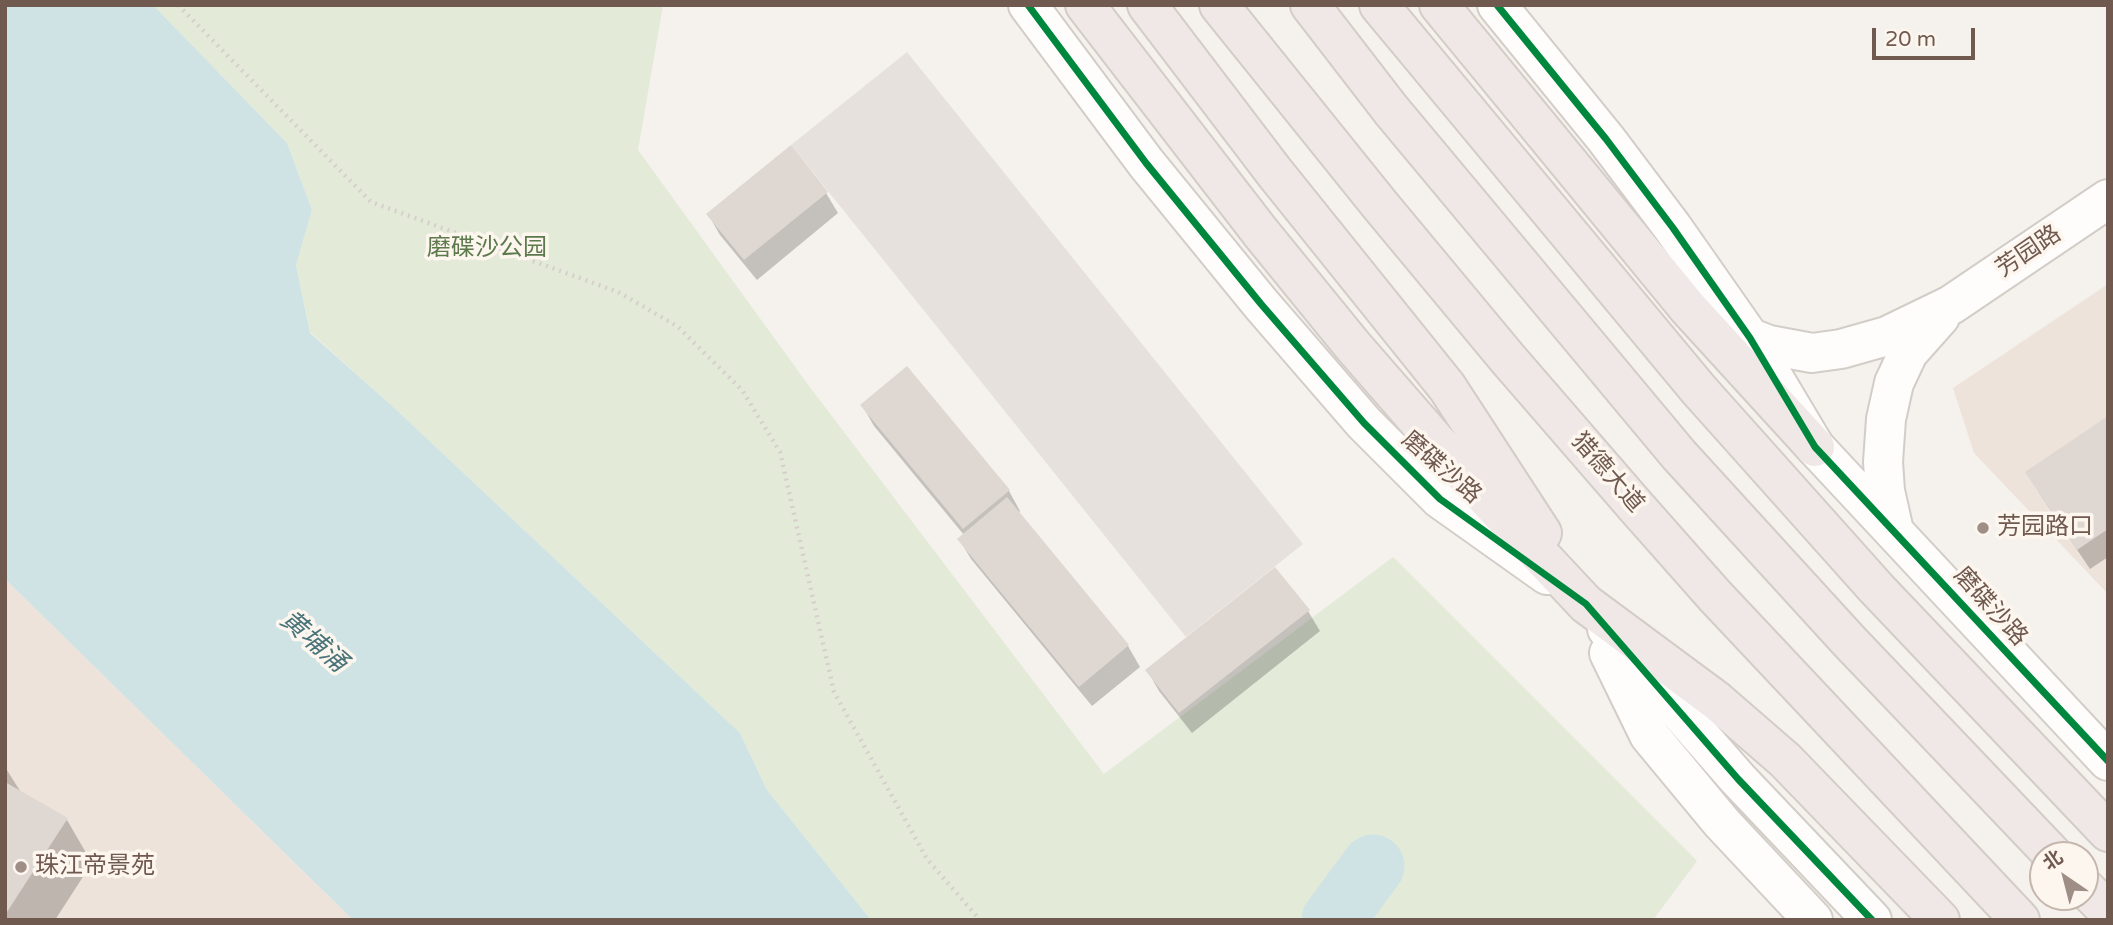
<!DOCTYPE html>
<meta charset="utf-8">
<style>
body{margin:0}
#map{position:relative;width:2113px;height:925px;overflow:hidden;background:#f5f1ec;font-family:"Varela Round","Noto Sans SC",sans-serif}
canvas{display:block}
.frame{position:absolute;inset:0;border:7px solid #70594f;pointer-events:none}
.north{position:absolute;left:2029px;top:841px;width:70px;height:70px;box-sizing:border-box;background:#fdf6ee;border:2px solid #c5b7ae;border-radius:50%;rotate:325deg;font-size:19px;font-weight:700;line-height:28px;text-align:center;color:#70594f}
.north::after{content:'';display:block;margin:auto;width:24px;height:32px;background:#9f8e86;clip-path:polygon(50% 0,100% 100%,50% 72%,0 100%)}
.scale{position:absolute;left:1872px;top:28px;width:103px;height:32px;box-sizing:border-box;border:4px solid #70594f;border-top:0;padding-left:9px;font-size:21px;line-height:24px;white-space:nowrap;color:#70594f;-webkit-text-stroke:5px #fdf6ee;paint-order:stroke}
</style>
<div id="map">
<canvas width="2113" height="925"></canvas>
<div class="frame"></div>
<div class="north">北</div>
<div class="scale">20 m</div>
</div>
<script>
const g = document.querySelector('canvas').getContext('2d');
g.lineJoin = 'round';
function fill(path, color) {
  g.fillStyle = color;
  g.fill(path, 'evenodd');
}
function toPath(rows) {
  const path = new Path2D();
  for (const r of rows) {
    path.moveTo(r[0], r[1]);
    for (let i = 2; i < r.length; i += 2) path.lineTo(r[i], r[i + 1]);
  }
  return path;
}
function trace(path, color, width, dash) {
  g.strokeStyle = color;
  g.lineWidth = width;
  g.lineCap = dash ? 'butt' : 'round';
  g.setLineDash(dash || []);
  g.stroke(path);
}
function label(font, color, halo, rows, align = 'center') {
  g.font = font + ' "Varela Round","Noto Sans SC",sans-serif';
  g.lineWidth = 7;
  g.setLineDash([]);
  g.textBaseline = 'middle';
  g.strokeStyle = halo;
  g.fillStyle = color;
  for (const [text, x, y, turn = 0] of rows) {
    g.save();
    g.translate(x, y);
    g.rotate((+turn || 0) * Math.PI / 180);
    g.textAlign = isNaN(turn) ? turn : align;
    if (halo) g.strokeText(text, 0, 0);
    g.fillText(text, 0, 0);
    g.restore();
  }
}
fill(toPath([
 [2108,284,2108,594,1974,453,1953,388],
 [5,579,353,920,5,920]
]), '#ede3da');
fill(toPath([
 [907,52,1303,544,1186,637,791,145]
]), '#e7e1dd');
fill(toPath([
 [153,5,663,5,638,150,809,386,1104,774,1393,557,1697,861,1653,920,871,920,767,790,740,733,389,403,310,332,296,265,312,210,287,143]
]), '#e3ead8');
fill(toPath([
 [5,5,153,5,287,143,312,210,296,265,310,333,389,403,740,733,767,790,871,920,353,920,5,579]
]), '#cfe3e4');
fill(toPath([
 [826,193,838,213,757,280,720,235,708,214],
 [862,405,1009,491,1020,511,1018,513,1128,646,1140,667,1092,706,971,559,959,539,964,535,874,426],
 [2108,418,2108,557,2090,569,2039,493],
 [1308,611,1320,631,1192,733,1159,691,1147,670],
 [5,767,22,794,67,820,92,863,55,920,5,920]
]), '#0003');
trace(toPath([
 [1333,920,1373,866]
]), '#cfe3e4', 63);
fill(toPath([
 [791,145,828,192,744,260,706,214],
 [907,366,1010,490,963,529,860,405],
 [2108,416,2108,529,2077,550,2025,472],
 [1007,497,1129,645,1079,687,957,539],
 [1275,567,1310,610,1179,713,1145,670],
 [5,782,68,818,5,915]
]), '#ded7d2');
const secondary = toPath([
 [1028,5,1146,163,1261,304,1364,423,1440,499,1547,575],
 [1497,5,1606,139,1673,228,1750,338,1815,447,2108,761],
 [1738,333,1769,345,1812,353,1841,349,1887,336,1951,305,2108,199],
 [1894,531,1885,491,1883,462,1886,419,1894,383,1908,353,1940,317],
 [1607,629,1738,779,1872,920],
 [1609,653,1649,735,1722,823,1813,920]
]);
const highway = toPath([
 [1085,5,1261,233,1353,346,1467,477,1586,604,1717,701,1785,760,1940,920],
 [1147,5,1275,173,1447,387,1542,533],
 [1219,5,1380,205,1508,359,1638,509,1715,596,2020,920],
 [1310,5,1391,110,1679,455,1849,641,2053,855],
 [1379,5,1699,390,1876,588,2108,832],
 [1439,5,1688,308,1815,447],
 [2085,888,2108,911]
]);
trace(secondary, '#d3cdc7', 42);
trace(highway, '#d3ccc7', 42);
trace(toPath([
 [178,5,371,202,618,292,677,326,742,390,780,452,834,692,927,859,980,920]
]), '#d6d0cc', 4.5, [2, 5]);
trace(secondary, '#fefdfc', 38);
trace(highway, '#efe8e6', 38);
trace(toPath([
 [1028,5,1146,163,1261,304,1364,423,1440,499,1586,604,1738,779,1872,920],
 [1497,5,1606,139,1673,228,1750,338,1815,447,2108,761]
]), '#00873e', 7);
for (const [x, y, r, color] of [
 [1983,528,7,"#9f8e86"],
 [21,867,7,"#9f8e86"]
]) {
  const dot = new Path2D();
  dot.arc(x, y, r, 0, 2 * Math.PI);
  g.fillStyle = color;
  g.fill(dot);
  trace(dot, '#fdf6ee', 2.5);
}
label('24px', '#5c7a4c', '#fdf6ee', [
 ["磨碟沙公园",487,249]
]);
label('24px', '#70594f', '#fdf6ee', [
 ["芳园路",2029,252,-34],
 ["磨碟沙路",1441,468,41],
 ["猎德大道",1607,473,49],
 ["磨碟沙路",1990,607,48]
]);
label('24px', '#70594f', '#fdf6ee', [
 ["芳园路口",1997,528],
 ["珠江帝景苑",35,867]
], 'left');
label('italic 26px', '#48747a', '#fdf6ee', [
 ["黄埔涌",313,642,41]
]);
</script>
